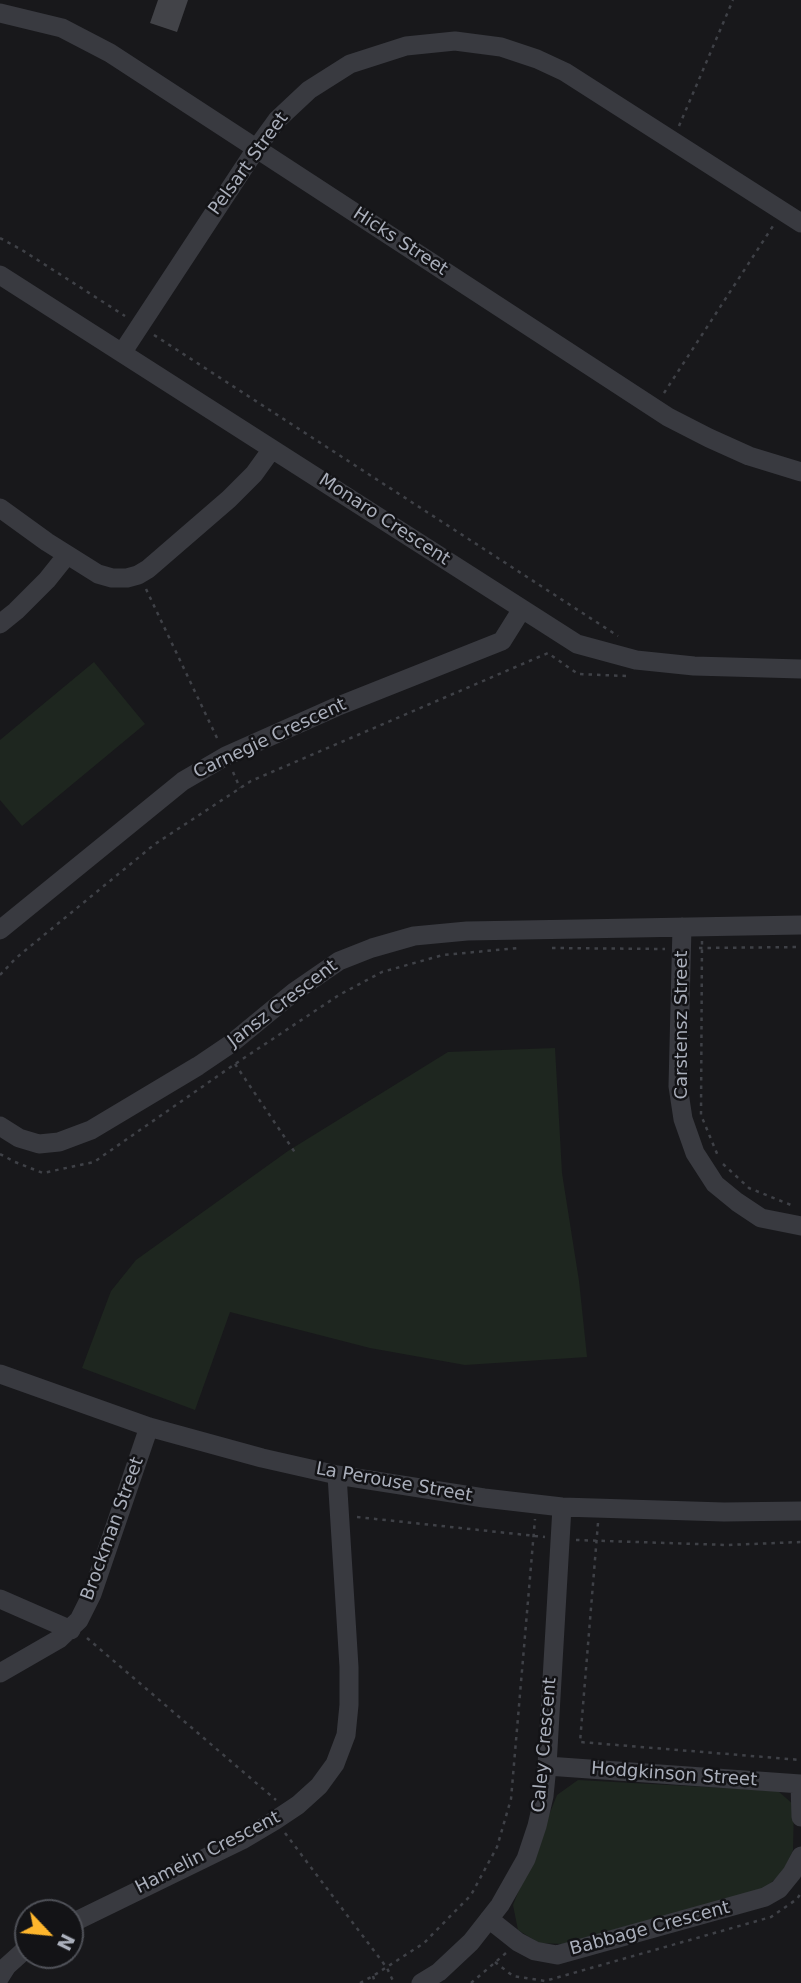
<!DOCTYPE html>
<style>
body{margin:0}
#map{position:relative;width:801px;height:1983px;overflow:hidden;background:#18181b;font-family:"DejaVu Sans",sans-serif}
canvas{display:block}
.north{position:absolute;left:14px;top:1899px;width:70px;height:70px;box-sizing:border-box;background:#131316;border:2px solid #4f5158;border-radius:50%;rotate:116deg;font-size:19px;font-weight:700;line-height:28px;text-align:center;color:#aaafbb}
.north::after{content:'';display:block;margin:auto;width:24px;height:32px;background:#feb62d;clip-path:polygon(50% 0,100% 100%,50% 72%,0 100%)}
</style>
<div id="map">
<canvas width="801" height="1983"></canvas>
<div class="north">N</div>
</div>
<script>
const g = document.querySelector('canvas').getContext('2d');
g.lineJoin = 'round';
function fill(path, color) {
  g.fillStyle = color;
  g.fill(path, 'evenodd');
}
function toPath(rows) {
  const path = new Path2D();
  for (const r of rows) {
    path.moveTo(r[0], r[1]);
    for (let i = 2; i < r.length; i += 2) path.lineTo(r[i], r[i + 1]);
  }
  return path;
}
function trace(path, color, width, dash) {
  g.strokeStyle = color;
  g.lineWidth = width;
  g.lineCap = dash ? 'butt' : 'round';
  g.setLineDash(dash || []);
  g.stroke(path);
}
function label(font, color, halo, rows, align = 'center') {
  g.font = font + ' "DejaVu Sans",sans-serif';
  g.lineWidth = 5;
  g.setLineDash([]);
  g.textBaseline = 'middle';
  g.strokeStyle = halo;
  g.fillStyle = color;
  for (const [text, x, y, turn = 0] of rows) {
    g.save();
    g.translate(x, y);
    g.rotate((+turn || 0) * Math.PI / 180);
    g.textAlign = isNaN(turn) ? turn : align;
    if (halo) g.strokeText(text, 0, 0);
    g.fillText(text, 0, 0);
    g.restore();
  }
}
fill(toPath([
 [94,662,145,724,22,826,0,800,0,740],
 [555,1048,562,1173,579,1281,587,1357,465,1365,370,1348,230,1312,195,1410,82,1368,111,1291,136,1260,288,1151,448,1052],
 [578,1780,778,1791,794,1805,793,1850,783,1872,765,1888,563,1944,539,1943,518,1930,513,1905,557,1795]
]), '#1e261f');
fill(toPath([
 [158,0,188,0,177,32,150,23]
]), '#424348');
trace(toPath([
 [679,126,733,0],
 [0,238,22,250,125,316],
 [154,335,618,636],
 [664,393,773,226],
 [146,589,218,740],
 [233,772,240,788],
 [702,941,701,1115,718,1156],
 [552,948,665,949],
 [699,948,801,947],
 [0,975,16,958,155,844,251,781,548,653,578,674,626,676],
 [235,1064,296,1154],
 [0,1154,15,1162,43,1173,94,1162,235,1064,339,995,382,972,443,955,518,948],
 [723,1164,749,1188,791,1205],
 [357,1517,545,1537],
 [598,1523,580,1742,801,1760],
 [576,1540,727,1545,801,1542],
 [87,1638,276,1800],
 [285,1833,387,1968,394,1983],
 [495,1962,513,1976,545,1981,771,1917,797,1899,801,1893],
 [373,1976,375,1983],
 [360,1983,373,1976,424,1943,471,1895,497,1847,511,1799,535,1519],
 [471,1983,506,1953]
]), '#3f4147', 2.5, [3.5, 5]);
trace(toPath([
 [0,13,62,28,110,53,668,417,709,438,749,456,801,472],
 [0,275,577,644,636,660,694,666,801,669],
 [122,353,256,149,277,120,309,90,350,64,406,46,455,41,501,47,537,59,565,72,801,223],
 [0,508,47,542,98,574,112,578,127,578,138,575,148,569,229,499,254,474,272,449],
 [0,624,16,611,47,580,67,555],
 [682,927,678,1086,683,1119,695,1153,715,1184,737,1202,761,1218,801,1226],
 [0,930,183,781,226,756,336,707,502,641,522,609],
 [0,1126,19,1138,39,1144,59,1142,91,1130,198,1066,232,1043,294,992,339,961,372,948,414,936,467,931,801,925],
 [0,1374,149,1427,262,1458,337,1475,484,1498,562,1507,724,1512,801,1511],
 [0,1599,71,1630],
 [0,1673,59,1639,79,1620,92,1594,149,1427],
 [547,1766,801,1784],
 [800,1784,801,1817],
 [489,1919,518,1942,535,1951,557,1955,765,1897,779,1889,792,1873,801,1856],
 [70,1924,242,1840,274,1821,298,1805,319,1786,335,1764,346,1735,349,1705,349,1667,337,1475],
 [0,1977,7,1966,28,1947],
 [421,1983,439,1972,471,1942,500,1905,526,1859,537,1826,544,1796,547,1766,562,1507]
]), '#393a40', 19);
label('18px', '#aaafbb', '#131316', [
 ["Pelsart Street",249,164,-54],
 ["Hicks Street",400,242,33],
 ["Monaro Crescent",384,520,33],
 ["Carnegie Crescent",270,739,-25],
 ["Jansz Crescent",283,1004,-37],
 ["Carstensz Street",682,1025,-90],
 ["La Perouse Street",394,1483,10],
 ["Brockman Street",113,1529,-70],
 ["Caley Crescent",545,1745,-85],
 ["Hodgkinson Street",674,1775,4],
 ["Hamelin Crescent",208,1853,-27],
 ["Babbage Crescent",650,1929,-15]
]);
</script>
